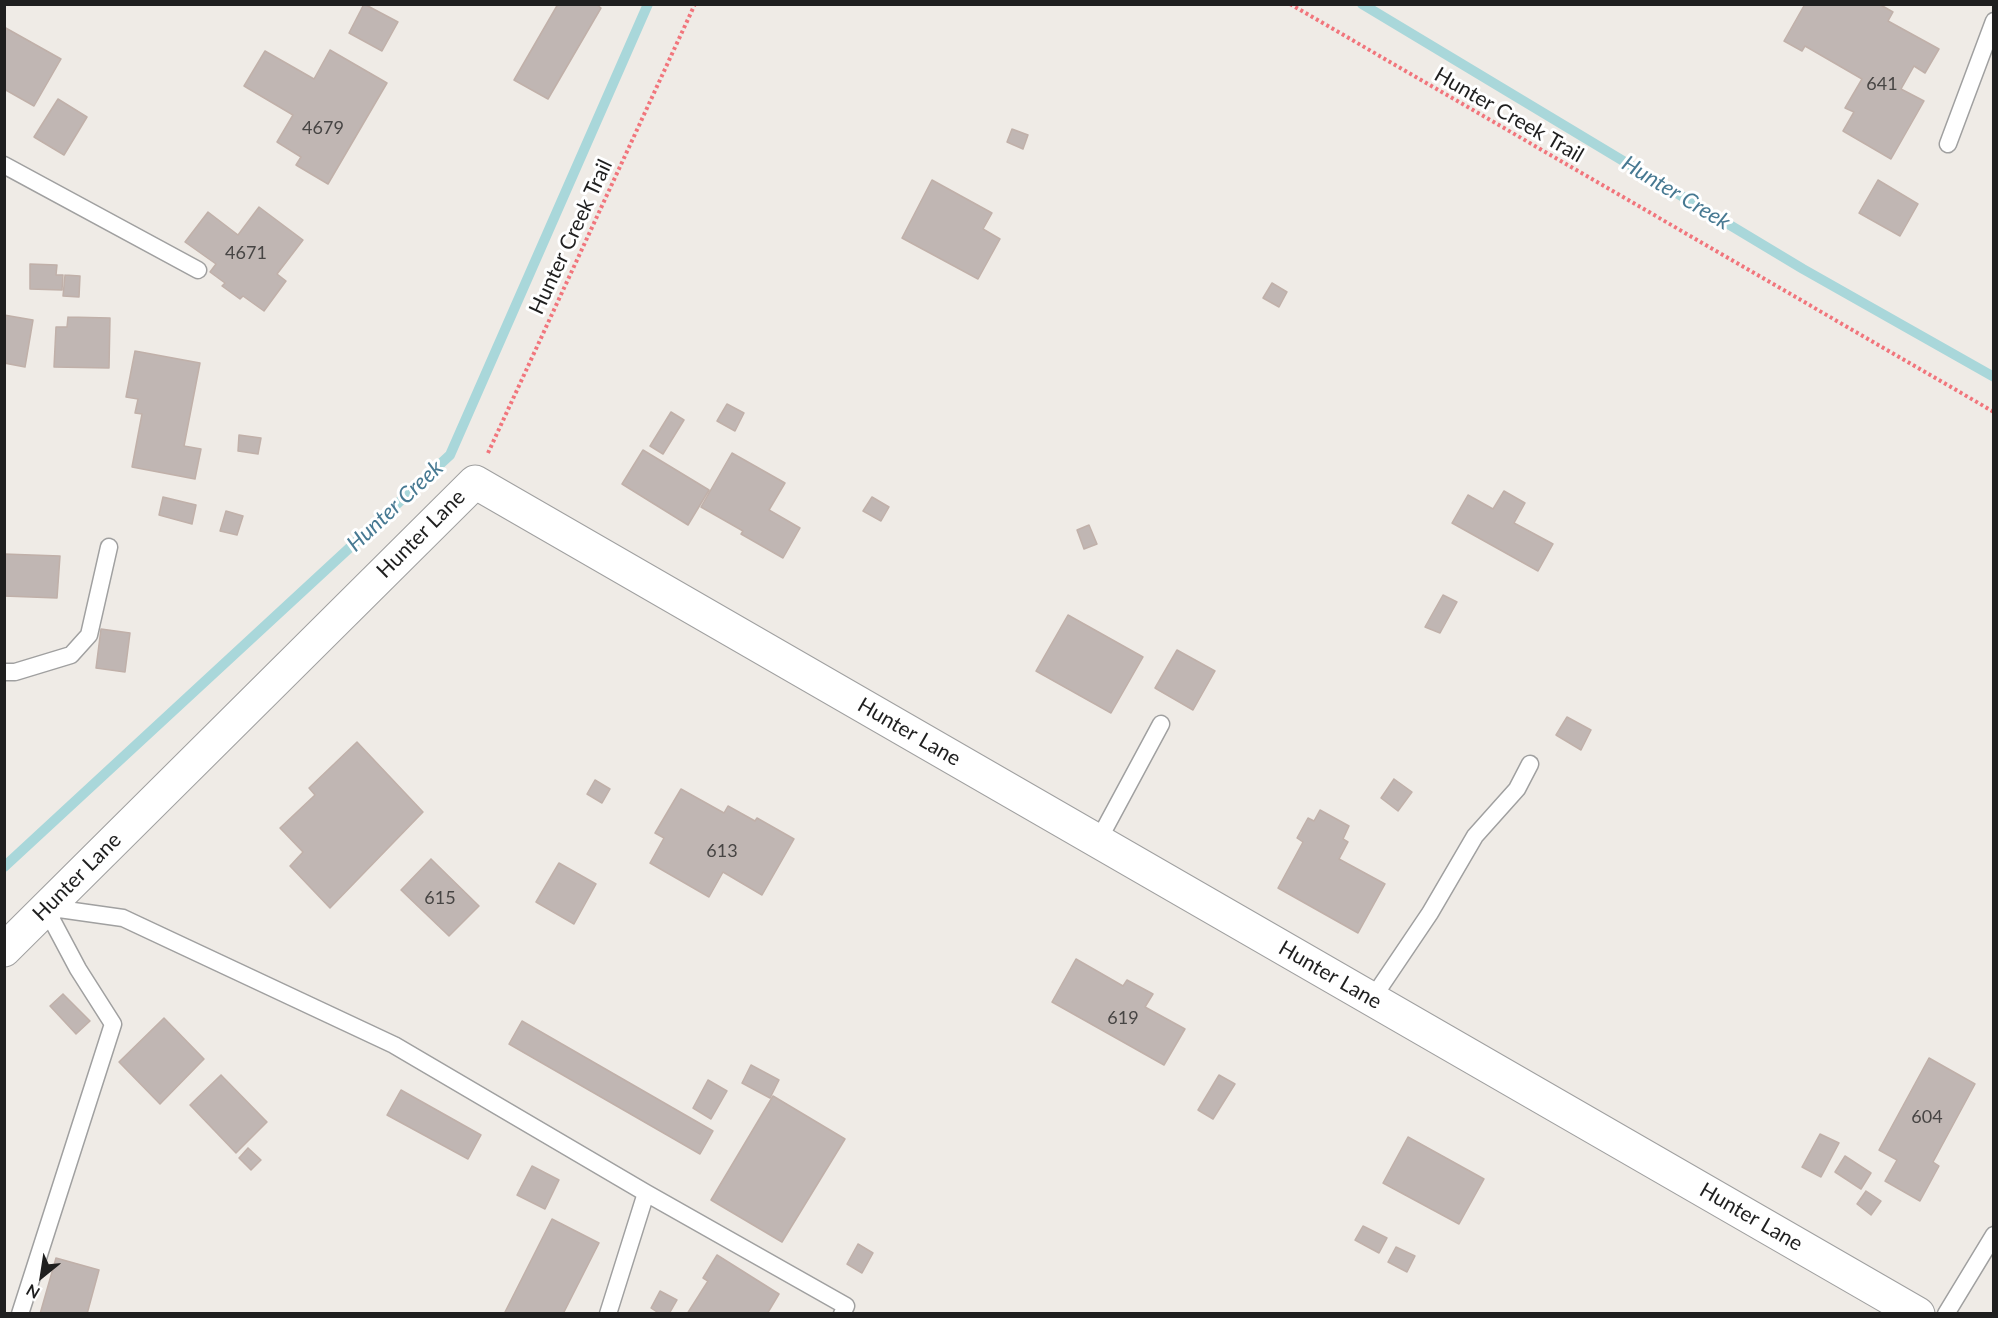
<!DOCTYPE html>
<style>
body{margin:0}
#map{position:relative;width:1998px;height:1318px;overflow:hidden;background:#efebe6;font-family:Lato,sans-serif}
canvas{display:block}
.frame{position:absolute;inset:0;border:6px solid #1f1f1f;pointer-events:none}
.north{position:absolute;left:12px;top:1246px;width:60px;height:60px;-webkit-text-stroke:4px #fff;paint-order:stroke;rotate:210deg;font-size:16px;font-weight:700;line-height:24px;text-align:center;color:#1f1f1f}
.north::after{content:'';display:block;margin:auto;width:21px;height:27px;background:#1f1f1f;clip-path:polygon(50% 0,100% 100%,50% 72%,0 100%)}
</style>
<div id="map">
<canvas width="1998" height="1318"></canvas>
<div class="frame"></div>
<div class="north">N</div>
</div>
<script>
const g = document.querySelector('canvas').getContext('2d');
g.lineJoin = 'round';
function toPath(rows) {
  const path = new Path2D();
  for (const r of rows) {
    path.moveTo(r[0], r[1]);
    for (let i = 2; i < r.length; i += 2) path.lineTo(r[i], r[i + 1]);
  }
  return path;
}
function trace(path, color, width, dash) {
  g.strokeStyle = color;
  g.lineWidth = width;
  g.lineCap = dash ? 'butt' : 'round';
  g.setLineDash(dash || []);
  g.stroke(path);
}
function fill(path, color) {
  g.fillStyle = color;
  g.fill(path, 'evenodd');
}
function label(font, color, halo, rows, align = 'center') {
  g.font = font + ' Lato,sans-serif';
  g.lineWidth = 6;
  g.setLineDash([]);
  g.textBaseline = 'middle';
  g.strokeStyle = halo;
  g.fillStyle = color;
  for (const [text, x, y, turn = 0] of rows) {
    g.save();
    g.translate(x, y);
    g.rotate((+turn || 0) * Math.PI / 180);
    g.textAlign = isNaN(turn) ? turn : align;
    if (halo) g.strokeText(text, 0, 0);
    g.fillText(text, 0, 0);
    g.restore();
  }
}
trace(toPath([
 [1362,4,1803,269,1994,377],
 [4,867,450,455,648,4]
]), '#a9d7da', 10);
const building = toPath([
 [364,4,398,22,382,51,349,33,364,4],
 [558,4,596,4,601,8,548,99,514,80,558,4],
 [1805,4,1879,4,1893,12,1888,21,1939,49,1925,73,1914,66,1901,89,1924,101,1891,159,1843,131,1854,112,1845,108,1862,79,1805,46,1802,51,1784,41,1805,4],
 [4,27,61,59,34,106,4,89,4,27],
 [330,50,387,83,328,184,296,165,301,157,277,142,293,115,244,86,265,51,314,79,330,50],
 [58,99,87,117,64,155,34,137,58,99],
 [1012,129,1028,135,1023,149,1007,142,1012,129],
 [932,180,992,213,983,229,1000,239,978,279,902,238,932,180],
 [1878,180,1918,204,1900,236,1859,213,1878,180],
 [259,207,303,240,277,274,286,281,264,311,243,296,240,299,222,286,225,283,210,272,216,264,185,242,208,212,238,235,259,207],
 [30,264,57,265,56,275,63,275,62,290,30,289,30,264],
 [65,275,80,276,79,297,63,296,65,275],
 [1272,283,1287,292,1279,307,1263,298,1272,283],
 [4,315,33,320,25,367,4,363,4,315],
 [68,317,110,318,109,368,54,367,56,327,67,327,68,317],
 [135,351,200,363,184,446,201,449,195,479,132,467,142,414,135,413,138,399,126,397,135,351],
 [727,404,744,413,735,431,717,421,727,404],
 [671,412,684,420,663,454,650,446,671,412],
 [239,435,261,438,258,454,238,451,239,435],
 [643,450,709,490,688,525,622,484,643,450],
 [732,453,785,483,769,510,800,528,783,558,741,534,743,531,701,507,732,453],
 [1504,491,1525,503,1514,523,1553,544,1538,571,1452,523,1468,495,1493,509,1504,491],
 [163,497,196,505,192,524,159,515,163,497],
 [872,497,889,507,881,521,863,511,872,497],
 [226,511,243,516,237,535,220,531,226,511],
 [1089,525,1097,544,1084,549,1077,530,1089,525],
 [4,554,60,556,57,598,4,596,4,554],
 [1443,595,1457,602,1440,633,1425,627,1443,595],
 [1068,615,1143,657,1111,713,1036,671,1068,615],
 [101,629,130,633,125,672,96,668,101,629],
 [1177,650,1215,671,1193,710,1155,688,1177,650],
 [1567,717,1591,730,1581,750,1556,735,1567,717],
 [357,742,423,812,330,908,290,866,303,852,280,828,315,795,309,788,357,742],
 [1394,779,1412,792,1398,811,1381,798,1394,779],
 [595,780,610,789,602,803,587,794,595,780],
 [681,789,724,813,728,806,755,821,757,818,794,839,762,895,723,872,709,897,650,863,664,838,655,833,681,789],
 [1320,810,1349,826,1343,839,1348,842,1339,859,1385,884,1358,933,1278,888,1303,842,1297,838,1308,818,1314,821,1320,810],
 [431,859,479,906,449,936,401,890,431,859],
 [559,863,596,884,574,924,536,902,559,863],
 [1076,959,1123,986,1127,980,1153,994,1145,1007,1185,1029,1164,1065,1052,1002,1076,959],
 [63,994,90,1021,76,1034,50,1006,63,994],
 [164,1018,204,1059,160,1104,119,1062,164,1018],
 [522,1021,713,1131,700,1154,509,1044,522,1021],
 [1929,1058,1975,1084,1933,1162,1939,1166,1920,1201,1885,1181,1897,1160,1879,1150,1929,1058],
 [751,1065,779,1080,770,1098,742,1083,751,1065],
 [221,1075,267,1122,236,1153,190,1105,221,1075],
 [1219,1075,1235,1084,1213,1119,1198,1110,1219,1075],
 [708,1080,727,1091,711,1119,693,1108,708,1080],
 [401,1090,481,1135,468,1159,387,1115,401,1090],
 [773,1096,845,1139,782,1242,711,1200,773,1096],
 [1820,1134,1839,1143,1821,1177,1802,1167,1820,1134],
 [1408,1137,1484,1179,1459,1224,1383,1183,1408,1137],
 [248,1148,261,1160,251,1170,239,1158,248,1148],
 [1845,1156,1871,1173,1861,1189,1835,1172,1845,1156],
 [532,1166,559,1180,545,1209,517,1195,532,1166],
 [1866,1191,1881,1201,1871,1215,1857,1204,1866,1191],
 [552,1219,599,1243,563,1314,504,1314,552,1219],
 [1363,1226,1387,1238,1379,1253,1355,1240,1363,1226],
 [858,1244,873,1253,862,1273,847,1264,858,1244],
 [1396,1247,1415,1256,1407,1272,1388,1262,1396,1247],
 [717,1255,779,1294,767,1314,687,1314,708,1281,703,1278,717,1255],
 [56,1258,99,1270,87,1314,40,1314,56,1258],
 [660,1291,677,1300,669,1314,660,1314,651,1308,660,1291]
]);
fill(building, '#c0b6b3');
trace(building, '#c0b0a9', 1.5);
const lane = toPath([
 [1948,144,1994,21],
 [4,165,198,270],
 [4,672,15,672,71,655,89,635,109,547],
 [1098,841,1161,724],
 [1372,999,1430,913,1475,836,1517,789,1530,764],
 [20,1314,113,1024,78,969,45,907,123,918,394,1045,646,1193,846,1306,842,1314],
 [608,1314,646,1193],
 [1946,1314,1994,1235]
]);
const street = toPath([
 [4,950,475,482,1918,1314]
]);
trace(lane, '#a0a0a0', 19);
trace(street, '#a0a0a0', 35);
trace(toPath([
 [1290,4,1994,412],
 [488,453,695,4]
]), '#f1757c', 4, [3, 3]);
trace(lane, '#fff', 16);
trace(street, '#fff', 33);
label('18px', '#474544', null, [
 ["641",1882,84],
 ["4679",323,128],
 ["4671",246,253],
 ["613",722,851],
 ["615",440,898],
 ["619",1123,1018],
 ["604",1927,1117]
]);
label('21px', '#1f1f1f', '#fff', [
 ["Hunter Creek Trail",1509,115,30],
 ["Hunter Creek Trail",571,237,-65],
 ["Hunter Lane",421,534,-45],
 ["Hunter Lane",909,732,30],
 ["Hunter Lane",77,877,-45],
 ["Hunter Lane",1330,975,30],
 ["Hunter Lane",1751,1217,30]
]);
label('italic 22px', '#477992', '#fff', [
 ["Hunter Creek",1676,193,31],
 ["Hunter Creek",395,506,-43]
]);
</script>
